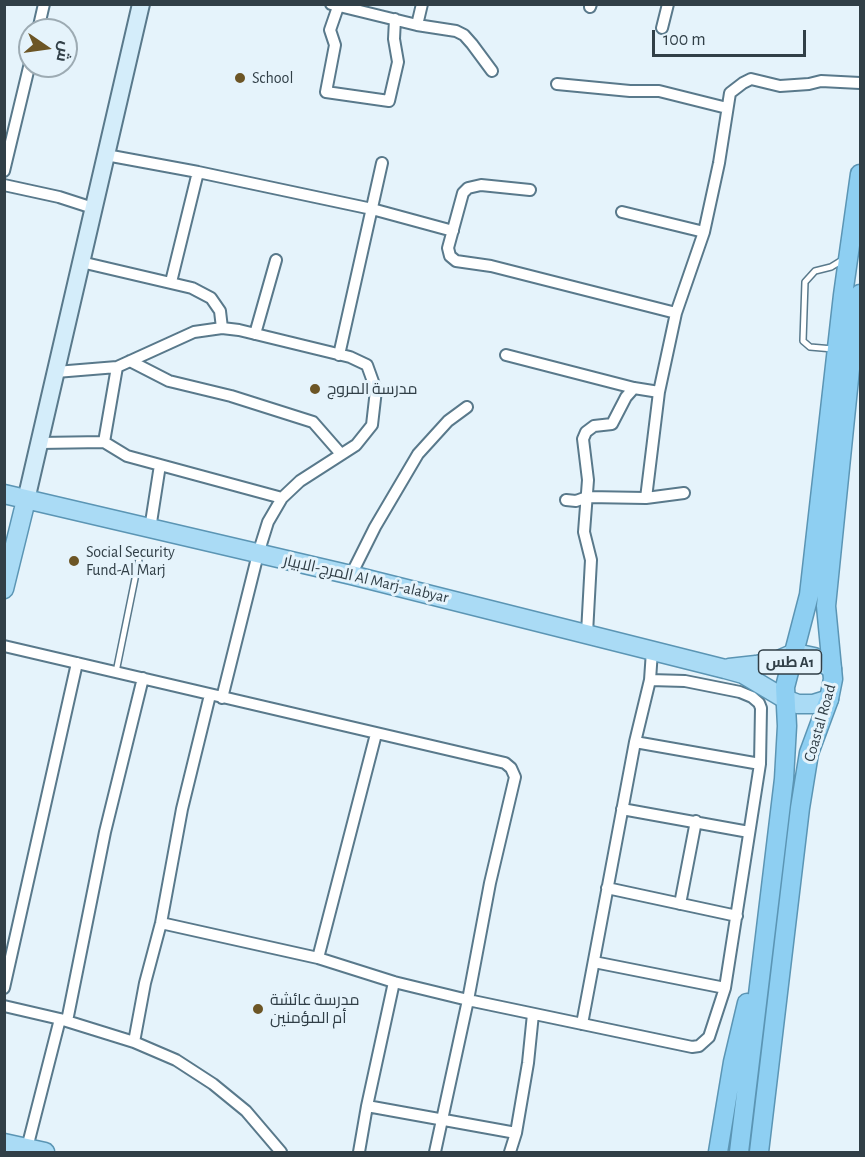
<!DOCTYPE html>
<meta charset="utf-8">
<style>
body{margin:0}
#map{position:relative;width:865px;height:1157px;overflow:hidden;background:#e5f3fb;font-family:"Alegreya Sans",Cairo,sans-serif}
canvas{display:block}
.frame{position:absolute;inset:0;border:6px solid #313f47;pointer-events:none}
.north{position:absolute;left:18px;top:18px;width:60px;height:60px;box-sizing:border-box;background:#e5f3fb;border:2px solid #9dabb3;border-radius:50%;rotate:103deg;font-size:16px;font-weight:700;line-height:24px;text-align:center;color:#313f47}
.north::after{content:'';display:block;margin:auto;width:21px;height:27px;background:#6c5525;clip-path:polygon(50% 0,100% 100%,50% 72%,0 100%)}
.scale{position:absolute;left:652px;top:30px;width:154px;height:27px;box-sizing:border-box;border:3px solid #313f47;border-top:0;padding-left:8px;font-size:18px;line-height:21px;white-space:nowrap;color:#313f47;-webkit-text-stroke:4px #e5f3fb;paint-order:stroke}
</style>
<div id="map">
<canvas width="865" height="1157"></canvas>
<div class="frame"></div>
<div class="north">ش</div>
<div class="scale">100 m</div>
</div>
<script>
const g = document.querySelector('canvas').getContext('2d');
g.lineJoin = 'round';
function toPath(rows) {
  const path = new Path2D();
  for (const r of rows) {
    path.moveTo(r[0], r[1]);
    for (let i = 2; i < r.length; i += 2) path.lineTo(r[i], r[i + 1]);
  }
  return path;
}
function trace(path, color, width, dash) {
  g.strokeStyle = color;
  g.lineWidth = width;
  g.lineCap = dash ? 'butt' : 'round';
  g.setLineDash(dash || []);
  g.stroke(path);
}
function label(font, color, halo, rows, align = 'center') {
  g.font = font + ' "Alegreya Sans",Cairo,sans-serif';
  g.lineWidth = 6;
  g.setLineDash([]);
  g.textBaseline = 'middle';
  g.strokeStyle = halo;
  g.fillStyle = color;
  for (const [text, x, y, turn = 0] of rows) {
    g.save();
    g.translate(x, y);
    g.rotate((+turn || 0) * Math.PI / 180);
    g.textAlign = isNaN(turn) ? turn : align;
    if (halo) g.strokeText(text, 0, 0);
    g.fillText(text, 0, 0);
    g.restore();
  }
}
const service = toPath([
 [833,349,810,347,803,341,805,282,815,271,831,267,844,259],
 [116,672,139,559]
]);
const minor = toPath([
 [331,4,417,25,456,31,464,35,472,44,492,71],
 [339,4,330,30,335,45,326,92,389,101,398,62,394,39,395,19],
 [590,7,591,4],
 [417,25,422,4],
 [662,28,668,4],
 [38,30,44,4],
 [557,84,630,91,659,91,727,108],
 [106,155,198,172,372,209,453,231],
 [4,171,30,63],
 [4,185,59,197,93,208],
 [530,190,481,185,468,188,463,193,448,248,450,256,456,261,491,266,676,313],
 [622,212,704,232],
 [81,262,192,288,211,298,220,311,222,328],
 [171,282,198,172],
 [255,334,276,260],
 [339,355,382,163],
 [506,355,634,388,659,392],
 [130,361,169,381,231,396,313,422,341,454],
 [117,367,104,442,127,456,282,498],
 [56,372,117,367,194,332,222,328,239,330,350,357,367,365,376,390,372,425,356,445,300,481,282,498,268,522,258,554,222,698],
 [39,443,104,442],
 [646,498,659,392,676,313,704,232,719,163,730,93,743,83,751,79,780,86,809,84,821,81,860,83],
 [566,500,576,501,587,497,646,498,684,493],
 [150,529,160,465],
 [351,575,375,527,418,454,448,421,467,407],
 [587,633,591,560,584,532,588,480,583,439,586,432,594,426,612,424,626,397,634,388],
 [4,646,505,763,511,768,515,777,490,883,468,1000,435,1152],
 [635,742,760,764],
 [622,809,749,832],
 [607,888,737,916],
 [680,904,696,821],
 [161,923,318,958,394,982,468,1000,692,1047,699,1046,709,1037,725,988,760,764,761,708,759,703,752,697,740,692,685,681,650,680],
 [318,958,376,734],
 [594,962,725,988],
 [4,988,77,663],
 [4,1006,60,1019,134,1042,176,1060,213,1084,246,1111,281,1152],
 [67,1021,105,832,143,678],
 [582,1024,635,742,650,680,652,651],
 [134,1042,145,983,161,923,182,809,210,695],
 [367,1106,516,1133],
 [27,1148,60,1019],
 [359,1152,367,1106,394,982],
 [510,1152,516,1133,528,1063,533,1014]
]);
const secondary = toPath([
 [26,500,141,4]
]);
const primary = toPath([
 [4,494,351,575,725,669,743,674,785,699,798,704,813,704,829,699],
 [4,589,26,500],
 [729,668,756,665,776,661,792,654,800,654,814,657,832,669],
 [4,1143,45,1152]
]);
const trunk = toPath([
 [718,1152,733,1062,747,1003],
 [739,1152,784,779,787,726,785,687,809,595,843,295,860,174],
 [759,1152,800,808,809,753,829,699,833,679,826,606,852,349,860,294]
]);
trace(service, '#59798b', 8);
trace(minor, '#59798b', 14);
trace(secondary, '#59798b', 20);
trace(primary, '#5b95b4', 21);
trace(trunk, '#5b95b4', 21);
trace(service, '#fff', 5);
trace(minor, '#fff', 10);
trace(secondary, '#d4edfa', 16);
trace(primary, '#aadbf5', 18);
trace(trunk, '#8ecff2', 18);
for (const [x, y, r, color] of [
 [240,78,6,"#6c5525"],
 [315,389,6,"#6c5525"],
 [74,561,6,"#6c5525"],
 [258,1009,6,"#6c5525"]
]) {
  const dot = new Path2D();
  dot.arc(x, y, r, 0, 2 * Math.PI);
  g.fillStyle = color;
  g.fill(dot);
  trace(dot, '#e5f3fb', 2);
}
for (const [x, y, w] of [
 [790,662,63]
]) {
  const box = new Path2D();
  box.roundRect(x - w / 2, y - 12, w, 24, 4.5);
  g.fillStyle = '#e5f3fb';
  g.fill(box);
  trace(box, '#313f47', 1.5);
}
label('bold 15px', '#313f47', null, [
 ["طس A1",790,662]
]);
label('16px', '#313f47', '#e5f3fb', [
 ["School",252,78],
 ["مدرسة المروج",327,389],
 ["Social Security",86,552],
 ["Fund-Al Marj",86,570],
 ["مدرسة عائشة",270,1000],
 ["أم المؤمنين",270,1018]
], 'left');
label('16px', '#313f47', '#e5f3fb', [
 ["المرج-الابيار Al Marj-alabyar",366,579,13],
 ["Coastal Road",820,723,-74]
]);
</script>
